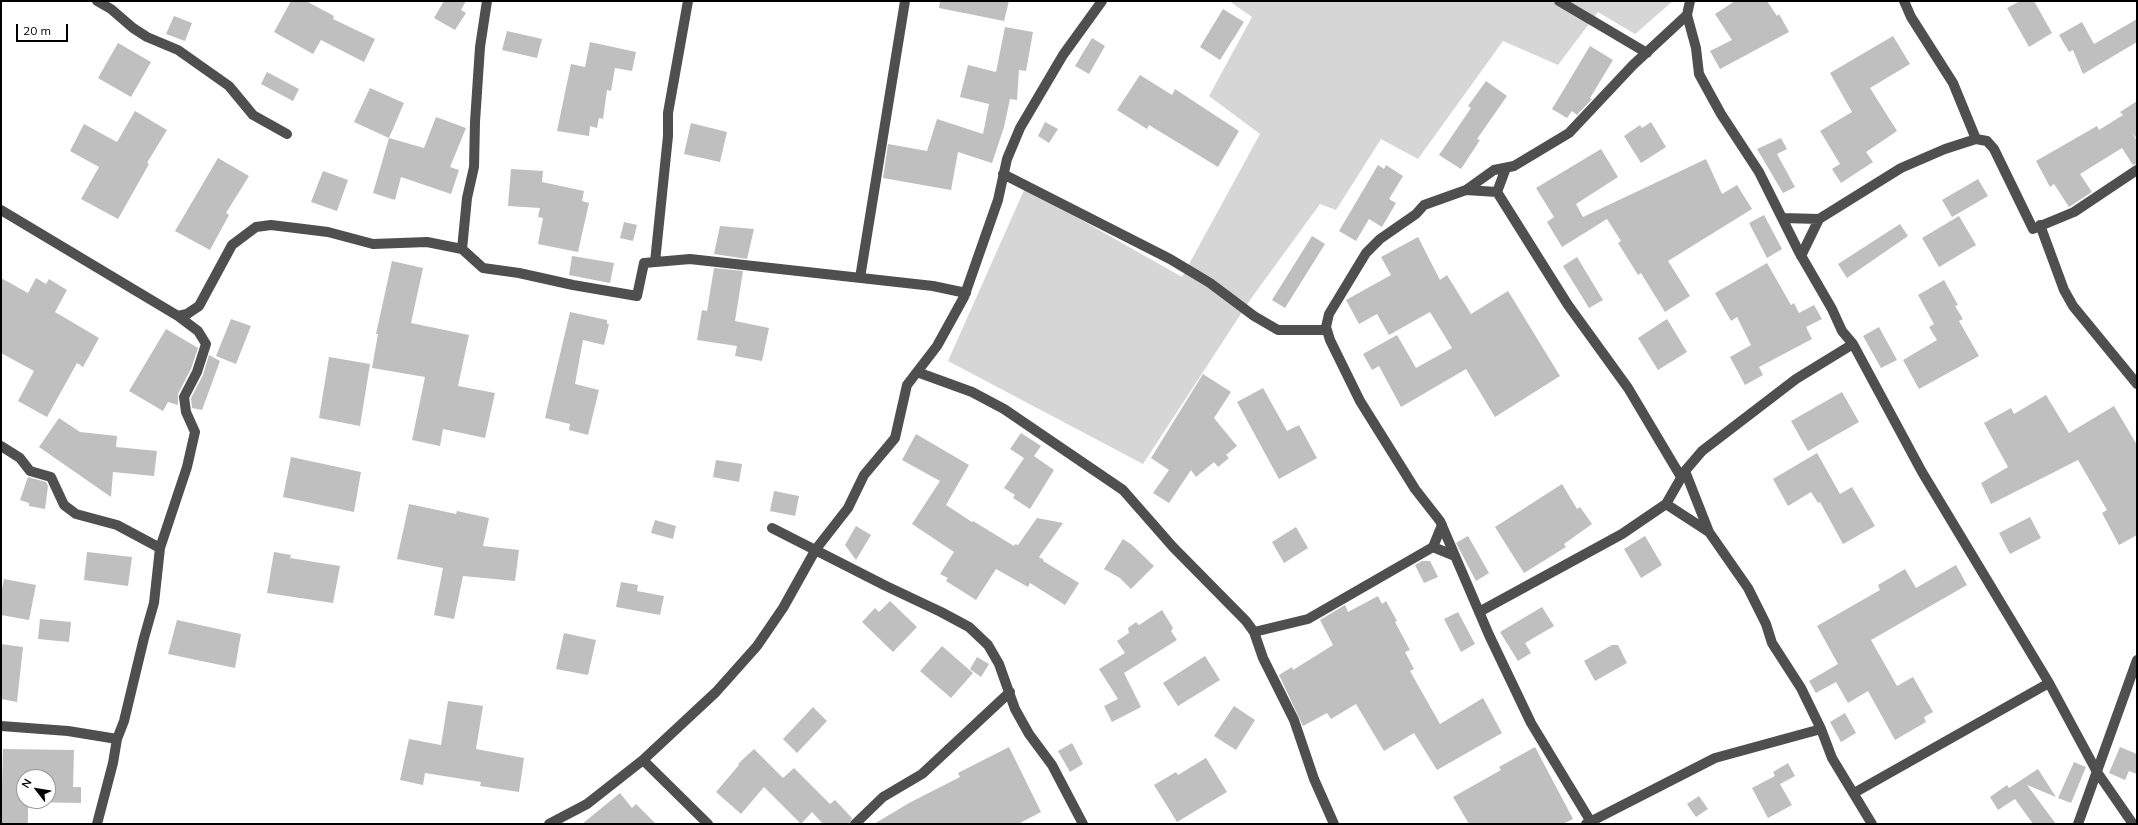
<!DOCTYPE html>
<style>
body{margin:0}
#map{position:relative;width:2138px;height:825px;overflow:hidden;background:#fff;font-family:Mulish,sans-serif}
canvas{display:block}
.frame{position:absolute;inset:0;border:2px solid #000;pointer-events:none}
.north{position:absolute;left:16px;top:769px;width:40px;height:40px;box-sizing:border-box;background:#fff;border:1px solid #999;border-radius:50%;rotate:301deg;font-size:11px;font-weight:700;line-height:16px;text-align:center;color:#000}
.north::after{content:'';display:block;margin:auto;width:14px;height:18px;background:#000;clip-path:polygon(50% 0,100% 100%,50% 72%,0 100%)}
.scale{position:absolute;left:16px;top:24px;width:52px;height:18px;box-sizing:border-box;border:2px solid #000;border-top:0;padding-left:5px;font-size:12px;line-height:14px;white-space:nowrap;color:#000;-webkit-text-stroke:3px #fff;paint-order:stroke}
</style>
<div id="map">
<canvas width="2138" height="825"></canvas>
<div class="frame"></div>
<div class="north">N</div>
<div class="scale">20 m</div>
</div>
<script>
const g = document.querySelector('canvas').getContext('2d');
g.lineJoin = 'round';
function fill(path, color) {
  g.fillStyle = color;
  g.fill(path, 'evenodd');
}
function toPath(rows) {
  const path = new Path2D();
  for (const r of rows) {
    path.moveTo(r[0], r[1]);
    for (let i = 2; i < r.length; i += 2) path.lineTo(r[i], r[i + 1]);
  }
  return path;
}
function trace(path, color, width, dash) {
  g.strokeStyle = color;
  g.lineWidth = width;
  g.lineCap = dash ? 'butt' : 'round';
  g.setLineDash(dash || []);
  g.stroke(path);
}
fill(toPath([
 [1229,1,1673,1,1635,34,1598,12,1558,65,1503,41,1418,159,1381,139,1336,210,1320,204,1250,300,1143,464,948,361,1025,188,1182,277,1260,134,1209,96,1252,17]
]), '#d6d6d6');
fill(toPath([
 [291,1,306,1,334,16,333,19,375,39,364,62,321,40,313,54,274,32],
 [444,1,466,1,461,10,466,13,455,30,434,18],
 [940,1,1009,1,1004,21,939,8],
 [1735,1,1767,1,1777,16,1779,14,1789,32,1720,69,1710,51,1732,40,1715,14],
 [2020,1,2034,1,2052,33,2029,47,2007,8],
 [1223,9,1244,22,1220,60,1200,47],
 [174,16,192,23,185,41,166,34],
 [2137,19,2137,42,2083,74,2073,50,2069,52,2059,35,2082,22,2094,44],
 [1005,27,1033,32,1026,71,1019,70,1017,100,1010,99,1004,127,992,163,958,152,951,190,883,178,888,144,927,151,937,119,983,134,989,104,960,97,968,65,996,72],
 [507,31,542,39,537,58,502,50],
 [1893,36,1910,64,1870,88,1897,131,1866,152,1873,162,1841,183,1832,169,1840,164,1820,131,1852,112,1830,73],
 [1092,38,1105,46,1089,74,1075,66],
 [590,42,636,52,632,71,615,68,611,91,607,90,603,119,599,118,597,128,590,126,589,136,557,131,571,64,585,67],
 [118,43,151,62,131,97,98,78],
 [1590,46,1613,60,1590,98,1592,99,1577,115,1572,111,1567,118,1552,109],
 [267,72,299,89,293,101,261,84],
 [1140,75,1172,95,1175,89,1239,131,1218,167,1149,125,1147,129,1117,110],
 [1486,81,1507,96,1477,139,1480,140,1461,169,1439,155,1471,108,1468,106],
 [370,88,404,103,389,138,354,122],
 [2137,101,2137,139,2132,133,2137,141,2137,164,2133,165,2122,148,2080,174,2092,192,2069,207,2054,184,2050,187,2036,161,2097,126,2099,130,2123,115,2120,112],
 [135,111,167,130,147,163,149,164,118,219,81,199,99,167,70,151,84,124,117,142],
 [436,117,466,128,450,167,459,170,451,194,401,177,395,200,373,193,389,138,424,148],
 [1045,122,1058,129,1049,143,1038,136],
 [1651,122,1666,147,1641,163,1624,136,1640,125,1642,128],
 [691,123,727,132,720,162,684,154],
 [1781,138,1787,149,1777,154,1795,187,1783,193,1757,149],
 [1601,149,1618,177,1576,204,1583,217,1706,159,1722,194,1737,185,1752,209,1668,261,1690,296,1665,312,1641,273,1638,275,1618,243,1621,241,1607,219,1562,247,1547,222,1554,217,1536,188],
 [218,158,249,176,226,213,229,215,210,250,175,231],
 [1378,165,1384,169,1386,165,1403,176,1389,199,1396,203,1382,227,1369,219,1356,241,1339,231],
 [511,169,543,171,542,182,584,191,582,201,589,203,578,252,538,244,543,218,538,217,540,208,508,206],
 [323,171,348,180,337,211,311,202],
 [1978,179,1988,196,1952,217,1942,200],
 [1764,215,1782,249,1767,258,1749,223],
 [1959,216,1976,245,1939,267,1922,238],
 [624,222,637,225,633,241,620,238],
 [1900,224,1908,236,1847,278,1838,264],
 [720,226,754,229,747,259,714,254],
 [1312,236,1325,244,1285,308,1272,300],
 [1418,237,1440,280,1447,275,1471,314,1508,291,1560,376,1495,417,1466,369,1401,407,1379,366,1372,370,1363,354,1397,335,1416,368,1452,348,1430,312,1389,335,1377,314,1359,324,1346,300,1391,275,1381,257],
 [572,256,614,263,610,283,569,275],
 [1577,257,1603,300,1589,308,1563,266],
 [392,261,423,268,411,323,469,335,458,386,495,393,485,438,443,429,440,446,412,440,425,377,372,368,378,334,376,334],
 [1767,263,1791,305,1794,303,1799,313,1814,305,1822,319,1806,327,1812,339,1759,367,1763,375,1745,385,1730,357,1751,345,1737,317,1731,321,1715,293],
 [714,268,743,271,735,321,769,328,762,361,735,356,737,346,697,340,702,310,707,311],
 [1,278,28,293,36,278,46,284,49,279,67,290,55,312,99,338,83,367,77,363,47,417,18,401,34,371,1,353],
 [1944,280,1958,305,1955,306,1963,319,1959,321,1979,356,1919,389,1903,360,1937,340,1929,327,1934,324,1918,295],
 [570,312,607,320,607,324,609,324,604,345,583,340,575,384,599,390,588,435,569,430,570,424,545,418],
 [231,319,251,326,236,364,216,356],
 [1667,319,1687,352,1658,370,1638,338],
 [1879,327,1897,360,1881,368,1863,336],
 [166,329,198,348,191,369,178,394,178,405,168,402,163,411,129,391],
 [209,355,220,361,202,410,192,408,191,398,203,375],
 [329,357,370,364,360,426,319,418],
 [1203,374,1231,392,1214,418,1237,446,1226,455,1229,458,1218,467,1214,462,1196,477,1191,470,1169,503,1153,493,1169,470,1151,458],
 [1263,388,1287,431,1299,425,1317,458,1279,479,1237,402],
 [1842,392,1859,422,1808,451,1791,421],
 [2046,395,2069,433,2114,406,2137,445,2137,535,2119,545,2102,513,2107,510,2078,460,1991,504,1981,483,2008,467,1984,423,2011,408,2014,414],
 [59,418,80,432,117,436,116,447,157,451,154,476,113,472,111,497,39,447],
 [1021,433,1041,446,1034,456,1054,470,1030,509,1013,498,1015,495,1004,488,1024,458,1010,449],
 [916,434,969,465,946,505,972,522,973,521,1014,546,1015,544,1018,545,1037,518,1063,523,1039,557,1044,560,1043,561,1079,583,1065,605,1030,583,1028,587,996,569,976,600,946,581,948,578,940,574,954,552,912,524,940,481,902,460],
 [1817,453,1840,494,1852,487,1875,526,1843,544,1820,502,1818,503,1811,492,1788,506,1773,479],
 [291,457,361,472,354,512,283,497],
 [716,460,742,464,739,482,713,477],
 [28,477,46,482,48,486,45,509,29,506,29,503,20,500],
 [1562,484,1577,509,1580,507,1592,524,1564,544,1566,547,1524,573,1495,527],
 [774,491,799,496,795,516,770,511],
 [409,504,456,514,457,511,489,518,483,546,519,550,515,581,463,576,454,619,434,615,443,568,397,559],
 [2030,517,2041,538,2010,554,1999,533],
 [655,520,676,526,673,539,651,533],
 [856,526,871,535,856,560,845,545],
 [1296,527,1308,548,1284,563,1272,542],
 [1468,536,1489,573,1476,581,1456,543],
 [1645,536,1662,565,1641,578,1624,549],
 [1123,539,1132,545,1154,566,1131,589,1120,578,1104,569],
 [87,552,132,557,128,586,84,580],
 [274,552,291,555,290,558,340,566,333,603,267,593],
 [1422,561,1430,561,1438,577,1424,583,1415,565],
 [1956,565,1967,585,1871,640,1897,686,1913,677,1933,712,1924,717,1926,722,1895,740,1868,691,1848,703,1836,682,1816,693,1809,681,1838,664,1817,626,1880,590,1878,585,1905,569,1916,588],
 [4,579,36,585,29,620,1,615,1,594],
 [621,582,638,585,637,591,664,596,660,615,616,607],
 [1378,596,1382,604,1386,601,1397,621,1395,622,1410,650,1405,652,1414,669,1410,671,1440,724,1483,698,1502,733,1437,770,1414,733,1384,751,1356,704,1331,719,1327,713,1303,726,1279,675,1292,667,1293,670,1333,645,1320,620,1345,605,1348,612],
 [890,601,917,627,893,652,862,622,875,608,879,612],
 [1542,607,1554,626,1525,643,1531,653,1518,661,1500,632],
 [1162,610,1173,628,1171,631,1177,640,1124,673,1141,707,1112,722,1104,706,1118,699,1099,669,1125,653,1117,641,1129,633,1128,628,1136,622,1139,625],
 [1458,612,1475,644,1461,652,1444,619],
 [40,619,71,622,69,642,38,639],
 [177,620,241,634,235,668,168,654],
 [564,633,596,640,588,675,556,669],
 [1,644,23,647,17,702,1,699],
 [1612,645,1618,645,1627,663,1595,681,1584,661],
 [942,646,973,673,951,698,920,671],
 [1205,656,1220,680,1178,706,1163,683],
 [977,657,989,664,981,677,970,669],
 [448,701,483,706,476,749,524,758,519,792,480,786,481,782,425,773,423,785,400,780,409,739,441,745],
 [1234,706,1255,720,1236,750,1214,736],
 [813,707,827,721,797,753,783,739],
 [1845,713,1856,733,1841,742,1830,722],
 [1072,743,1083,764,1070,772,1058,751],
 [1009,747,1041,812,1018,824,874,824,909,803,960,777,958,773],
 [1535,747,1573,819,1563,824,1469,824,1453,797,1501,770,1499,767],
 [2120,747,2137,754,2137,774,2129,771,2125,780,2109,773],
 [3,749,74,750,73,787,81,787,81,803,28,802,28,824,1,824],
 [24,777,48,777,48,801,24,801],
 [754,749,783,778,794,768,830,804,835,800,852,818,849,824,823,824,812,812,801,824,764,787,741,814,716,792,739,765,738,764],
 [1206,758,1227,792,1177,822,1154,785,1176,772,1178,775],
 [2074,762,2086,767,2071,803,2058,798],
 [1788,763,1795,776,1780,784,1792,805,1768,818,1752,788,1775,776,1773,772],
 [2038,769,2056,797,2027,785,2056,824,2033,824,2015,799,1998,810,1990,797,2007,785,2009,788],
 [620,793,632,808,636,804,656,824,582,824],
 [1699,796,1708,809,1696,817,1687,804]
]), '#bfbfbf');
trace(toPath([
 [97,1,111,9,133,28,147,37,178,50,229,86,253,115,287,134],
 [1559,1,1647,53],
 [1690,1,1687,15,1696,48,1699,74,1721,114,1759,172,1799,252,1832,309,1842,331,1853,344,1922,472,2049,683,2097,772,2133,824],
 [1904,1,1911,17,1953,83,1976,139],
 [1003,174,1170,259,1210,283,1254,316,1278,330,1327,330],
 [1466,190,1497,192],
 [1497,192,1568,305,1628,388,1681,477],
 [1497,192,1506,168],
 [1,210,178,316,198,331,206,344,197,372,184,397,186,412,195,432,187,467,160,548,154,603,144,638,124,721,117,739,113,763,97,824],
 [1782,218,1819,219],
 [2040,225,2064,290,2073,306,2137,384],
 [462,249,467,198,474,167,475,122,480,47,487,1],
 [1801,256,1819,219,1901,168,1945,149,1976,139,1987,141,1994,149,2033,229,2074,212,2137,170],
 [655,262,668,136,668,113,688,1],
 [860,278,905,1],
 [178,316,187,314,199,306,232,245,256,227,271,225,328,232,373,244,427,242,462,249,483,268,519,273,573,285,637,296,644,263,690,259,933,286,966,293],
 [917,372,972,392,1004,409,1123,490,1173,547,1246,621,1254,632,1263,658,1294,720,1314,779,1334,824],
 [1,446,20,458,30,471,51,477,64,505,76,514,117,525,160,548],
 [1685,471,1709,532,1748,588,1766,624,1772,643,1801,688,1821,729,1832,758,1872,824],
 [1666,504,1709,532],
 [772,528,886,586,941,612,969,627,988,645,999,664,1015,709,1029,734,1052,765,1083,824],
 [1433,547,1455,556],
 [1479,612,1622,534,1666,504,1685,471,1702,451,1796,379,1853,344],
 [1254,632,1308,619,1433,547,1442,525],
 [1,726,68,731,117,739],
 [643,760,708,824],
 [1854,793,2049,683],
 [1591,822,1531,723,1489,635,1440,521,1415,489,1360,401,1330,340,1326,327,1329,314,1366,253,1380,239,1416,214,1424,205,1466,190,1494,170,1514,166,1569,133,1633,65,1687,15],
 [549,824,587,804,643,760,716,692,757,646,783,608,816,549,848,508,864,475,895,438,907,385,937,346,964,297,998,200,1007,159,1020,128,1063,55,1102,1],
 [855,824,883,797,922,774,1010,692],
 [1586,824,1715,758,1821,729],
 [2078,824,2137,660]
]), '#4f4f4f', 10);
</script>
